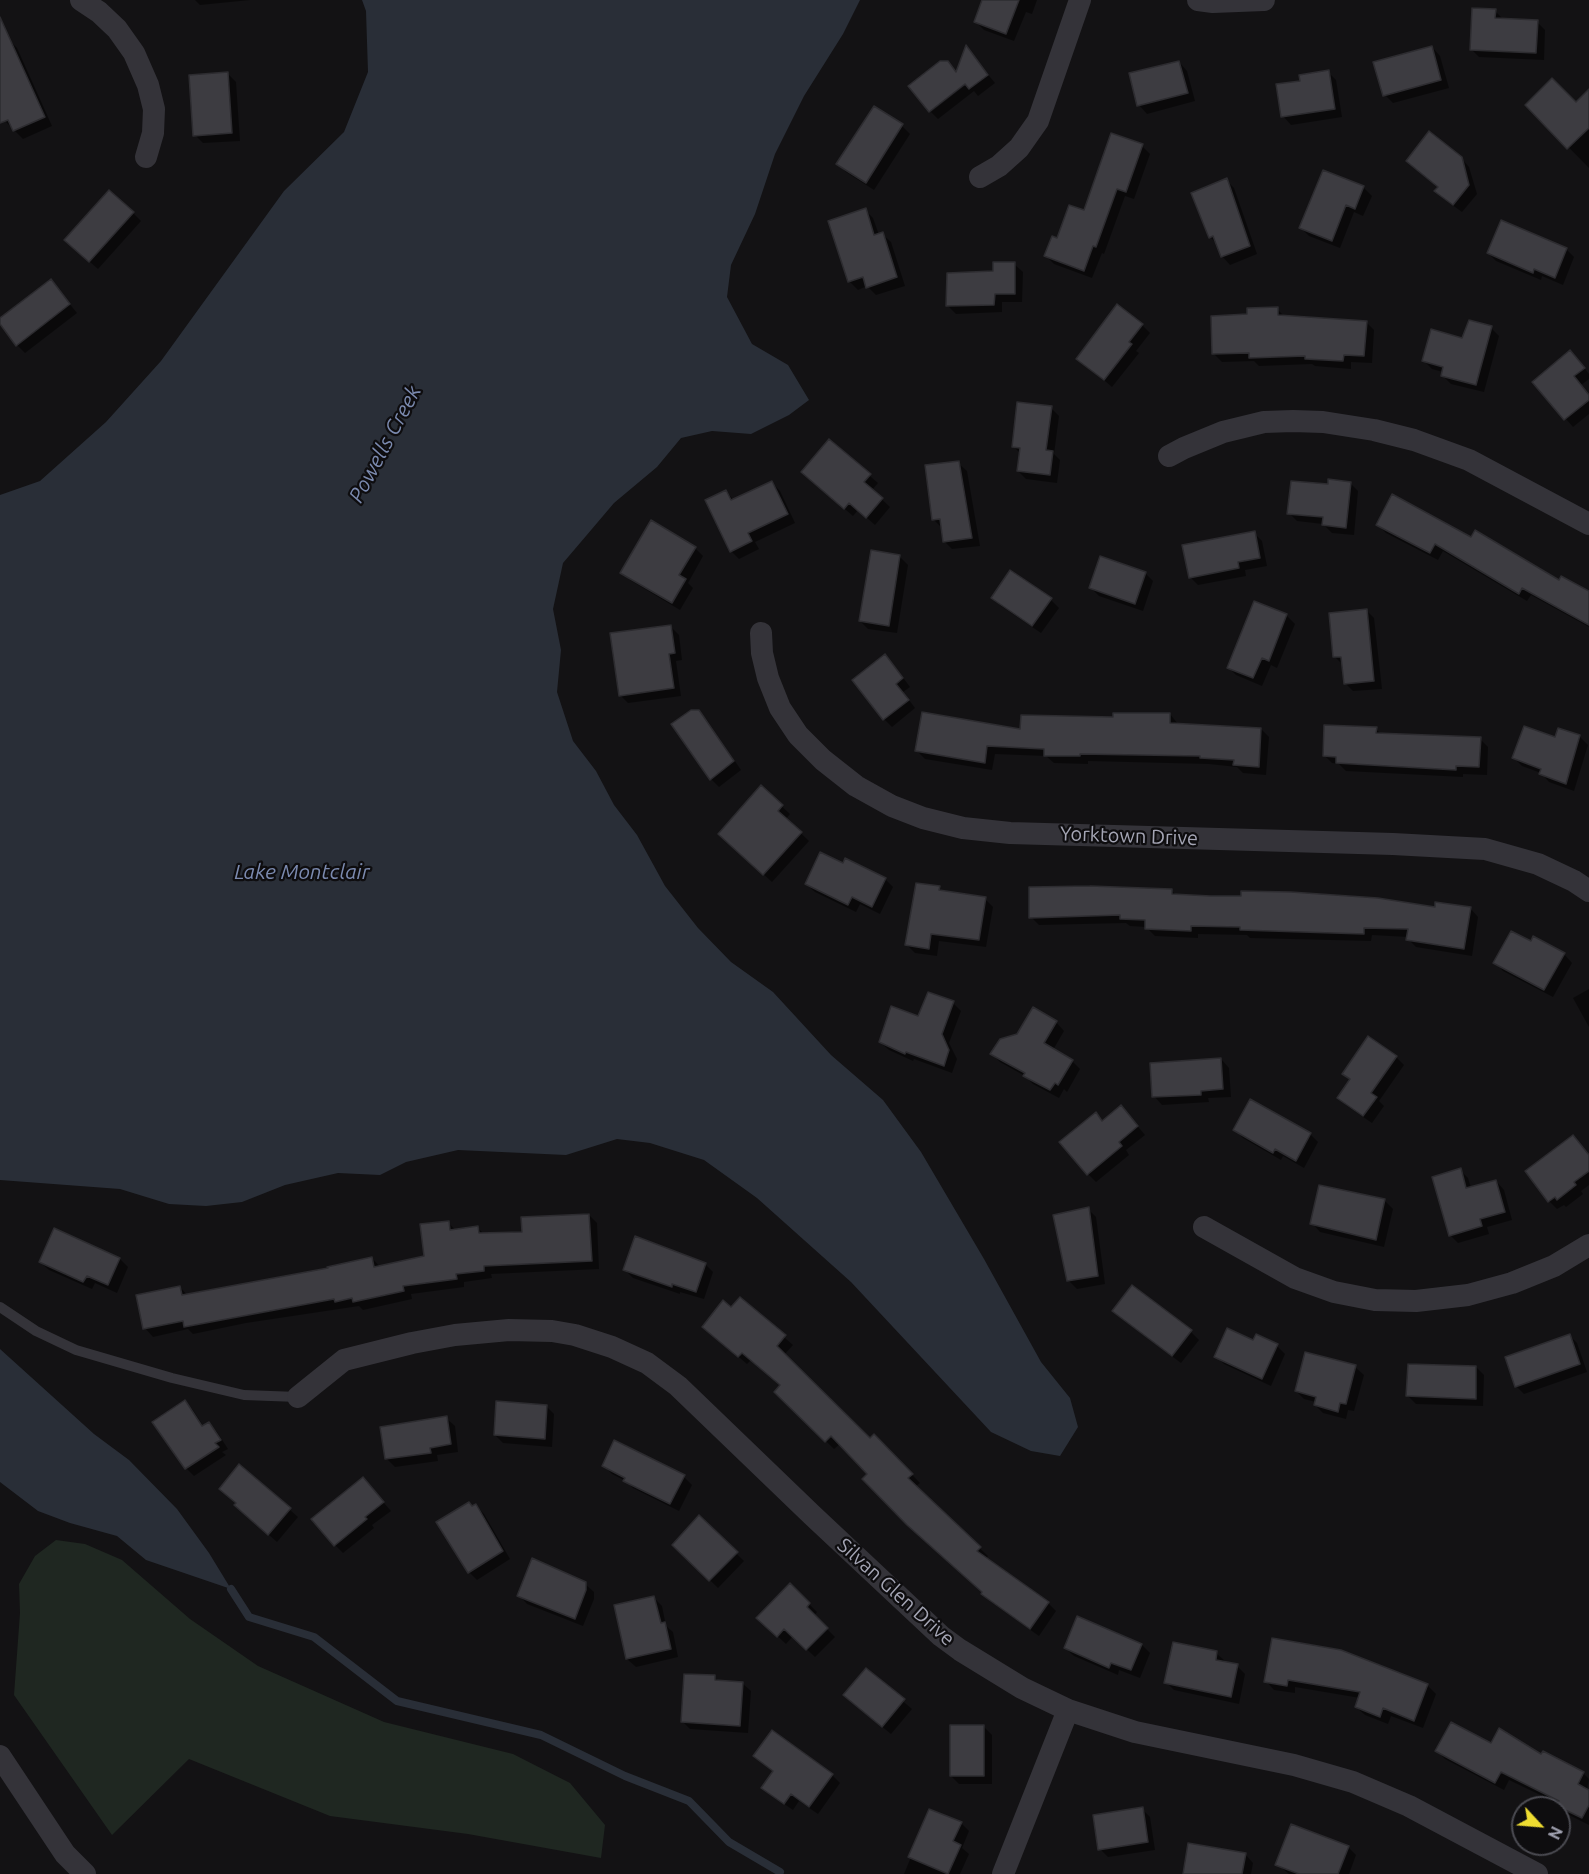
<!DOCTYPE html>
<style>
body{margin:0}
#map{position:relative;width:1589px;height:1874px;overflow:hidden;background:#131214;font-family:Ubuntu,sans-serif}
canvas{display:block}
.north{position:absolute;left:1511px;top:1796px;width:60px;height:60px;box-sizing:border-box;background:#0e0d0f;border:2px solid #4a4a51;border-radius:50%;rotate:116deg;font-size:16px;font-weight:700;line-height:24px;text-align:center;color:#a4a5b4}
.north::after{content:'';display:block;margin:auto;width:21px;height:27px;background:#eedc31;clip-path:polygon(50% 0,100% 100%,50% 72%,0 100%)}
</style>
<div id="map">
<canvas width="1589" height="1874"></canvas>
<div class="north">N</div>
</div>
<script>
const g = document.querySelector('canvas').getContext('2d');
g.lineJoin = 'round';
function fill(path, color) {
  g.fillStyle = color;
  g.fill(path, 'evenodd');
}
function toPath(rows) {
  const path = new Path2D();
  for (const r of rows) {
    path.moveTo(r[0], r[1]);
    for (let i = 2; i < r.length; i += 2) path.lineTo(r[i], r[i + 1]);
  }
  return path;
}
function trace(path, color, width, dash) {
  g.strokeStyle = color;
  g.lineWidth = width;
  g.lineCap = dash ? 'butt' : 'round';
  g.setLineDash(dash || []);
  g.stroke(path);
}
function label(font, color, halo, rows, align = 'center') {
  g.font = font + ' Ubuntu,sans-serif';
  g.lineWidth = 4.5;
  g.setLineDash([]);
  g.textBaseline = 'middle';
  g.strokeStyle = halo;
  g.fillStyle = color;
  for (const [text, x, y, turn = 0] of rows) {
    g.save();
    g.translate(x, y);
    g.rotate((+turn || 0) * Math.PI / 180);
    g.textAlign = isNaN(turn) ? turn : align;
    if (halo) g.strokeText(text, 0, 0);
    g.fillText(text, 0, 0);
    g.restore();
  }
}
fill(toPath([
 [56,1540,85,1544,122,1560,190,1619,258,1666,384,1722,513,1754,570,1783,605,1825,601,1858,468,1834,330,1816,189,1759,112,1835,14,1695,20,1613,19,1584,35,1556]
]), '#1f2721');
fill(toPath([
 [362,0,860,0,843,34,804,96,775,154,755,214,731,265,727,297,752,344,788,365,809,400,789,415,751,434,712,431,681,438,657,467,614,503,586,536,563,563,553,609,561,650,557,692,573,741,596,771,614,805,637,835,665,886,698,928,731,962,773,992,831,1055,883,1100,921,1152,984,1259,1041,1362,1070,1398,1078,1427,1060,1456,1031,1451,991,1432,851,1282,757,1198,704,1160,650,1143,617,1139,566,1155,458,1150,406,1162,380,1175,338,1173,285,1185,242,1202,206,1206,169,1204,120,1189,0,1180,0,495,40,481,106,422,161,361,284,191,344,132,368,72,366,11],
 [0,1349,94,1434,129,1460,177,1509,209,1553,231,1589,146,1560,117,1536,70,1523,38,1511,0,1482]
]), '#292e37');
fill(toPath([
 [195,0,250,0,200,5],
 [983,0,1037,0,1032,14,1026,12,1014,41,984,30,976,22],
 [1495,11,1503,19,1537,22,1545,30,1544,60,1479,57,1471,49],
 [9,40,17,48,52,126,23,139,5,121,0,109,0,44],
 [1432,47,1440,56,1449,88,1393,103,1385,95],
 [966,48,995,83,978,96,974,91,938,119,931,112,972,80,970,78,929,110,947,63,957,73],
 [1179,62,1187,71,1195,101,1147,114,1139,105],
 [1328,72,1336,80,1342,117,1291,125,1283,116,1302,82],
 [228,74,236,82,240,141,203,143,195,135],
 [1589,101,1589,168,1527,105,1576,104],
 [902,126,910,134,874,190,846,172,838,164],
 [1142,146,1150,154,1134,199,1125,196,1104,254,1102,253,1092,278,1054,264,1046,256,1058,240,1085,212],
 [1461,158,1469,167,1477,194,1462,212,1444,199],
 [1324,172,1363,187,1372,196,1363,216,1354,212,1340,248,1309,236,1301,228],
 [1226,180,1234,188,1257,254,1230,265,1222,256,1218,245,1210,237],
 [865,210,873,218,879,235,882,234,891,242,905,286,876,295,867,286,858,290,850,282,830,222],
 [133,213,141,221,98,269,74,248],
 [1566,249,1574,257,1563,285,1542,276,1541,280,1496,261,1488,253],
 [1014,264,1023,272,1022,302,1002,302,1002,312,956,314,948,306],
 [51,281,77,313,25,353,17,345,0,320],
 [1277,309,1285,317,1366,322,1374,330,1372,363,1351,362,1351,369,1315,366,1312,364,1259,366,1254,361,1222,362,1214,354,1248,316],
 [1142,325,1150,333,1136,351,1139,353,1112,387,1078,358],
 [1491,328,1499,336,1484,392,1451,384,1442,375,1443,372,1432,369,1424,361,1463,340],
 [1578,360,1589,374,1589,379,1581,385,1589,395,1589,414,1573,427,1534,382],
 [1051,408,1059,416,1054,454,1060,460,1057,483,1026,479,1018,471,1020,453,1013,446],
 [829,441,878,483,872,490,890,507,875,525,858,510,853,516,811,480],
 [958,463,967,471,980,546,952,549,944,541,941,527,933,519],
 [772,483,780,491,795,523,755,542,759,549,739,559,731,551,726,492,734,500],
 [1350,483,1358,491,1354,535,1332,533,1323,524,1297,521,1289,513],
 [1378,525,1560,582,1589,593,1589,627,1531,595,1527,601,1443,551,1438,560,1386,533],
 [1254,533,1262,541,1267,566,1245,570,1246,576,1198,585,1190,577],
 [695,548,703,556,688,583,693,588,680,610,630,580,622,572],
 [872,552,900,557,908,565,897,633,868,629,860,621],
 [1145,573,1153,581,1143,611,1099,596,1091,588],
 [993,598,1051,600,1059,608,1041,633,1001,606],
 [1255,603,1287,616,1295,624,1277,668,1271,665,1262,686,1236,675,1228,667],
 [1366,610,1374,618,1382,689,1353,691,1345,683,1343,665,1335,657],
 [671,627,679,635,682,660,676,661,681,696,628,703,620,695],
 [893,664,910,687,903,692,915,708,892,727,884,719],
 [698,711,707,720,741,770,719,787,711,779],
 [1170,714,1178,724,1261,729,1269,737,1266,775,1243,773,1237,767,1209,764,1088,761,1088,764,1054,763,1046,756,995,754,992,770,925,759,917,751,1022,731,1114,718],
 [1376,729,1382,735,1480,739,1488,747,1487,775,1463,774,1463,777,1346,771,1339,764,1332,763,1324,755],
 [1559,730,1580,737,1588,745,1574,791,1549,782,1541,773,1522,766,1514,758,1556,739],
 [761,787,790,814,786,819,809,841,772,882,728,842],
 [843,865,885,879,893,887,880,914,860,904,856,912,815,892,806,884],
 [939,888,943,892,985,899,993,907,986,947,939,941,937,956,915,953,907,945],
 [1172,891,1177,896,1436,909,1470,908,1478,917,1472,956,1416,947,1408,939,1408,937,1372,935,1371,941,1250,938,1247,935,1198,934,1198,938,1155,936,1146,927,1130,926,1126,923,1039,925,1031,917],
 [1531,944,1564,954,1572,963,1553,997,1503,971,1495,962],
 [1589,989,1589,1027,1573,998],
 [953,1003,961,1011,949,1043,957,1059,952,1073,914,1059,913,1061,889,1050,880,1042,919,1018],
 [1056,1022,1064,1031,1053,1050,1072,1061,1080,1069,1067,1092,1064,1089,1059,1098,1033,1084,1025,1076,1000,1062,992,1054],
 [1396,1057,1404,1065,1379,1101,1384,1106,1372,1123,1347,1106,1339,1098,1351,1081,1344,1074],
 [1221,1059,1229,1068,1231,1097,1208,1098,1209,1102,1162,1105,1154,1096],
 [1251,1101,1310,1134,1318,1142,1304,1168,1283,1156,1281,1160,1243,1138,1235,1130],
 [1095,1114,1103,1122,1129,1116,1145,1135,1126,1150,1129,1155,1096,1182,1088,1174],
 [1573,1137,1589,1155,1589,1185,1581,1191,1583,1194,1566,1207,1564,1205,1557,1209,1549,1201],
 [1460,1170,1468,1178,1471,1188,1496,1181,1504,1190,1512,1220,1487,1227,1489,1234,1458,1243,1450,1235],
 [1385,1201,1393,1209,1384,1247,1320,1232,1312,1223],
 [1088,1209,1096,1217,1105,1284,1077,1289,1069,1281],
 [589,1215,597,1223,599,1269,491,1274,492,1278,464,1282,464,1287,411,1294,412,1299,363,1310,359,1306,246,1323,193,1334,188,1329,153,1337,145,1328,180,1287,188,1296,329,1269,372,1258,380,1267,426,1257,448,1222,456,1231,478,1228,485,1235,524,1234],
 [54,1230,120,1259,128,1267,117,1293,95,1283,92,1289,49,1270,40,1262],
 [705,1264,713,1272,704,1299,680,1292,680,1294,633,1278,625,1270],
 [740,1299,793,1345,784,1355,870,1440,882,1444,920,1483,915,1487,988,1556,986,1559,1048,1603,1056,1611,1039,1636,991,1602,840,1444,834,1449,776,1392,782,1386,751,1360,747,1364,712,1334],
 [1114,1311,1191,1332,1199,1340,1181,1363,1122,1319],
 [1569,1335,1577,1343,1587,1372,1524,1394,1516,1386],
 [1256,1336,1277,1346,1285,1354,1271,1386,1224,1364,1216,1356,1254,1342],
 [1355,1367,1364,1375,1354,1411,1348,1410,1346,1419,1323,1413,1315,1405,1316,1402,1304,1399,1296,1391],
 [1476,1367,1484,1375,1483,1406,1416,1404,1408,1396],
 [185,1402,193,1410,204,1427,209,1424,217,1432,228,1449,222,1452,226,1455,194,1476,186,1468,154,1422],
 [546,1406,554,1414,552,1447,503,1443,495,1435],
 [446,1418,455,1426,458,1452,437,1455,438,1461,395,1467,387,1459],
 [240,1466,298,1517,277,1542,244,1513,237,1504],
 [604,1466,684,1477,692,1485,679,1511,633,1488,626,1481,612,1474],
 [363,1479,391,1511,372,1525,374,1528,343,1553,335,1545],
 [476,1506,484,1514,510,1559,477,1580,469,1572,472,1508],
 [699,1517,744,1561,718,1588,674,1545],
 [585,1584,594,1592,594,1599,583,1626,527,1604,519,1595],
 [790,1585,817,1612,814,1616,835,1637,815,1657,793,1636,786,1644,758,1618],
 [654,1598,662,1606,666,1626,673,1632,678,1657,636,1667,627,1659,616,1606],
 [1078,1618,1142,1645,1150,1653,1140,1678,1119,1670,1118,1675,1074,1656,1065,1648],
 [1341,1652,1428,1686,1436,1694,1423,1728,1391,1716,1388,1724,1365,1715,1356,1707,1360,1698,1295,1687,1295,1693,1274,1690,1266,1681],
 [1216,1653,1225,1661,1224,1663,1237,1666,1245,1674,1239,1704,1174,1690,1166,1682],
 [866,1670,912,1709,891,1734,853,1703],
 [714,1677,719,1682,742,1683,751,1691,748,1733,690,1729,682,1721],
 [984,1727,992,1735,992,1784,959,1784,951,1776],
 [1491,1745,1542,1756,1543,1753,1583,1773,1589,1779,1587,1790,1589,1791,1589,1825,1567,1814,1559,1805,1559,1804,1509,1780,1504,1790,1445,1759,1437,1751],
 [755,1756,832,1775,840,1783,818,1814,799,1801,793,1810,771,1795,763,1787,774,1772],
 [1142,1809,1150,1817,1155,1850,1108,1857,1100,1849],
 [930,1811,961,1823,969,1831,962,1848,969,1854,960,1874,904,1874],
 [1348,1847,1356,1855,1349,1874,1289,1874,1277,1864],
 [1245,1854,1253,1863,1251,1874,1185,1874]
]), '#0007');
trace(toPath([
 [231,1589,249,1617,314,1637,397,1701,541,1735,625,1776,689,1801,729,1842,780,1872]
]), '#292e37', 8);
const building = toPath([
 [982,0,1019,0,1006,34,974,22,982,0],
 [1472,8,1496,9,1495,18,1538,20,1536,53,1470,50,1472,8],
 [0,17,45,117,13,131,8,120,0,123,0,17],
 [966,45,988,75,969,89,965,84,929,112,908,86,940,61,948,61,956,72,966,45],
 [1432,46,1441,80,1383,96,1373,62,1432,46],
 [1179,61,1188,93,1137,106,1129,73,1179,61],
 [1329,70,1335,109,1281,117,1276,84,1300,81,1299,75,1329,70],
 [228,72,232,133,193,136,189,75,228,72],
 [1552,78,1576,102,1589,89,1589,128,1567,149,1525,105,1552,78],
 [874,106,903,124,866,183,836,164,874,106],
 [1429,131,1462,157,1469,185,1453,205,1434,191,1438,187,1406,161,1429,131],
 [1111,133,1143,144,1126,192,1117,189,1096,247,1093,246,1084,271,1044,256,1052,236,1057,238,1069,205,1084,210,1111,133],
 [1323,170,1364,186,1355,209,1346,205,1332,241,1299,228,1323,170],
 [1227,178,1250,246,1221,257,1213,236,1209,238,1191,193,1227,178],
 [109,190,134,212,89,262,64,240,109,190],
 [866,208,874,235,883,232,897,277,866,288,863,277,848,282,828,221,866,208],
 [1501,220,1567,248,1555,278,1534,269,1533,273,1487,253,1501,220],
 [993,262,1015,262,1015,294,995,294,994,305,946,306,947,273,993,271,993,262],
 [51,279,70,304,16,346,0,324,0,318,51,279],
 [1117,304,1143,324,1129,342,1132,344,1104,380,1076,359,1117,304],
 [1278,307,1278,315,1367,321,1364,356,1344,355,1343,361,1305,359,1305,356,1249,358,1249,353,1212,354,1211,316,1247,314,1247,308,1278,307],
 [1469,320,1492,326,1476,385,1441,376,1443,367,1422,361,1431,329,1462,338,1469,320],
 [1570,350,1585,368,1574,376,1589,395,1589,400,1564,420,1532,382,1570,350],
 [1017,402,1052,406,1046,450,1053,451,1050,475,1017,471,1020,448,1012,447,1017,402],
 [829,439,871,474,864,482,883,498,866,518,849,503,844,509,801,472,829,439],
 [959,461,972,538,943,542,940,519,932,520,925,465,959,461],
 [1328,479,1351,482,1346,528,1322,525,1323,517,1287,514,1291,481,1328,484,1328,479],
 [772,481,788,514,748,533,752,541,730,552,705,500,726,490,731,500,772,481],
 [1392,494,1471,537,1475,530,1559,580,1561,576,1589,591,1589,625,1522,588,1519,594,1435,544,1430,553,1376,525,1392,494],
 [651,520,696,547,679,575,686,579,672,603,620,573,651,520],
 [1255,531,1260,558,1238,562,1239,568,1189,578,1182,545,1255,531],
 [871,550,900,555,889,626,859,621,871,550],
 [1100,556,1146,572,1135,604,1089,588,1100,556],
 [1010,570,1052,598,1032,626,991,598,1010,570],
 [1254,601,1287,614,1269,661,1262,658,1253,678,1227,668,1254,601],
 [1367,609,1374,681,1344,684,1341,657,1333,657,1329,613,1367,609],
 [671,625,675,653,669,654,674,688,619,696,610,633,671,625],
 [885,654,903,678,896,684,909,700,883,720,852,680,885,654],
 [691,710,699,710,734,761,710,780,671,724,691,710],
 [922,712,1020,729,1021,715,1113,717,1113,713,1170,713,1170,723,1261,728,1259,767,1233,765,1234,760,1200,758,1200,756,1080,754,1080,756,1044,756,1044,749,987,746,985,763,915,751,922,712],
 [1324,725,1377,727,1376,733,1481,737,1479,767,1456,766,1456,770,1336,763,1336,757,1323,756,1324,725],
 [1524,726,1555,737,1558,728,1580,735,1566,784,1539,774,1541,769,1512,758,1524,726],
 [761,785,783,805,778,811,802,832,763,875,718,834,761,785],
 [820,852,843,863,845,858,886,878,872,907,852,897,848,905,805,884,820,852],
 [916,883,940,886,939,890,986,897,979,940,931,934,929,949,905,945,916,883],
 [1090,886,1172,889,1172,894,1211,896,1241,896,1241,891,1291,892,1378,898,1435,907,1435,902,1471,907,1464,949,1406,940,1408,929,1364,928,1364,934,1240,930,1240,927,1191,926,1191,931,1145,929,1145,920,1120,919,1120,915,1029,918,1029,887,1090,886],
 [1511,931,1531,941,1533,936,1565,953,1544,990,1493,963,1511,931],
 [928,992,954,1001,942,1034,949,1050,944,1066,906,1052,905,1054,879,1042,891,1006,918,1016,928,992],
 [1033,1007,1057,1021,1044,1043,1073,1060,1058,1085,1055,1083,1050,1090,1023,1076,1025,1073,990,1054,1000,1039,1017,1034,1033,1007],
 [1368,1036,1397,1056,1371,1093,1377,1097,1363,1116,1337,1098,1350,1079,1342,1074,1368,1036],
 [1221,1058,1223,1089,1201,1091,1201,1095,1152,1097,1150,1063,1221,1058],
 [1250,1099,1311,1133,1296,1161,1275,1149,1273,1153,1233,1130,1250,1099],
 [1121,1105,1138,1126,1119,1142,1122,1146,1087,1175,1059,1142,1096,1112,1102,1121,1121,1105],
 [1573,1135,1589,1155,1589,1171,1574,1182,1576,1185,1557,1200,1555,1197,1548,1202,1525,1171,1573,1135],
 [1461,1168,1466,1188,1496,1180,1505,1212,1480,1219,1482,1226,1449,1236,1432,1177,1461,1168],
 [1319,1185,1385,1199,1376,1240,1310,1224,1319,1185],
 [1089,1207,1098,1276,1067,1281,1053,1215,1089,1207],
 [589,1214,592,1261,484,1266,484,1271,456,1274,457,1279,403,1286,404,1291,353,1302,352,1298,335,1302,334,1299,184,1327,183,1321,143,1329,136,1295,180,1286,182,1295,328,1268,327,1267,372,1257,374,1267,424,1256,420,1224,449,1221,450,1230,478,1226,479,1233,522,1232,521,1217,589,1214],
 [54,1228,120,1258,108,1285,87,1276,83,1282,39,1262,54,1228],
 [635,1236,706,1263,696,1292,672,1284,672,1287,623,1270,635,1236],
 [1132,1285,1192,1330,1172,1356,1112,1311,1132,1285],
 [740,1297,786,1335,777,1346,870,1438,874,1434,913,1474,908,1478,981,1547,977,1551,1049,1602,1030,1629,981,1594,982,1592,907,1525,862,1479,867,1474,831,1436,825,1442,774,1392,780,1385,742,1353,738,1357,702,1327,723,1300,731,1307,740,1297],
 [1227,1328,1253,1340,1256,1334,1278,1344,1262,1379,1214,1357,1227,1328],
 [1570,1334,1580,1364,1515,1387,1505,1357,1570,1334],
 [1305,1352,1356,1365,1346,1404,1340,1403,1338,1412,1314,1405,1316,1397,1295,1391,1305,1352],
 [1408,1364,1476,1366,1476,1399,1406,1396,1408,1364],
 [185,1400,202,1426,209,1422,221,1440,215,1443,219,1447,185,1469,152,1422,185,1400],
 [496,1401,547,1405,545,1439,494,1435,496,1401],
 [447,1416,451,1444,430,1448,431,1453,385,1459,380,1427,447,1416],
 [614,1440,685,1475,670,1504,623,1481,625,1478,602,1466,614,1440],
 [239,1464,291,1508,268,1535,234,1505,236,1503,219,1489,239,1464],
 [363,1477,384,1502,365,1517,367,1519,334,1546,311,1519,363,1477],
 [469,1502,472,1506,476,1504,503,1551,468,1573,436,1522,469,1502],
 [699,1515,738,1552,709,1581,672,1545,699,1515],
 [532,1558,586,1582,586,1590,575,1619,517,1596,532,1558],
 [790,1583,810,1603,807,1607,828,1628,806,1650,784,1629,777,1637,756,1618,790,1583],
 [654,1596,661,1623,665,1622,671,1649,626,1659,614,1605,654,1596],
 [1077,1616,1142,1644,1131,1670,1111,1663,1109,1668,1064,1648,1077,1616],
 [1272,1638,1341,1650,1428,1684,1414,1721,1383,1708,1380,1717,1355,1707,1360,1692,1288,1680,1287,1686,1264,1682,1272,1638],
 [1173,1642,1217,1651,1216,1660,1238,1664,1231,1697,1164,1683,1173,1642],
 [866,1668,905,1699,882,1727,843,1695,866,1668],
 [684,1674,715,1675,715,1680,743,1682,740,1726,681,1722,684,1674],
 [1451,1722,1491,1743,1499,1728,1541,1754,1543,1751,1584,1772,1578,1784,1589,1790,1589,1805,1582,1818,1557,1806,1559,1801,1501,1772,1495,1783,1435,1751,1451,1722],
 [950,1725,984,1725,984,1776,950,1776,950,1725],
 [772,1730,833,1774,809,1807,791,1794,784,1804,761,1788,773,1771,753,1756,772,1730],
 [1143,1807,1148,1842,1098,1850,1093,1815,1143,1807],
 [929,1809,962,1822,953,1841,961,1845,948,1874,908,1857,929,1809],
 [1291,1824,1349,1846,1338,1874,1299,1874,1275,1865,1291,1824],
 [1188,1843,1246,1853,1242,1874,1183,1874,1188,1843]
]);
fill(building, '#3d3c41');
trace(building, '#2d2c30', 1.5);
trace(toPath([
 [0,1307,36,1331,76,1350,172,1378,244,1395,298,1397]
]), '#343339', 10);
trace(toPath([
 [81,0,99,12,117,29,134,53,148,85,154,109,153,133,146,157],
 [1198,0,1213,2,1264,0],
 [980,177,999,166,1019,148,1038,121,1080,0],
 [1169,456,1184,448,1223,432,1264,422,1293,421,1323,422,1374,430,1414,440,1469,460,1589,524],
 [761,633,762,653,768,678,780,708,798,735,823,760,856,786,892,806,923,818,963,828,1010,833,1393,844,1485,849,1538,864,1574,881,1589,891],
 [1204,1227,1295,1278,1334,1292,1375,1300,1416,1301,1468,1295,1512,1283,1554,1266,1589,1245],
 [298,1397,344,1360,412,1343,455,1335,509,1330,552,1331,575,1335,612,1347,647,1363,678,1386,812,1515,941,1636,960,1650,1022,1688,1068,1710,1135,1732,1294,1765,1353,1782,1409,1806,1537,1874],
 [0,1756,65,1854,85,1874],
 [1003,1874,1068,1710]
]), '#343339', 22);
label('20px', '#a4a5b4', '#0e0d0f', [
 ["Yorktown Drive",1129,836,2],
 ["Silvan Glen Drive",896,1592,42]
]);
label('italic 21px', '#7b8aaf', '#0e0d0f', [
 ["Powells Creek",385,444,-62],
 ["Lake Montclair",302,872]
]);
</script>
